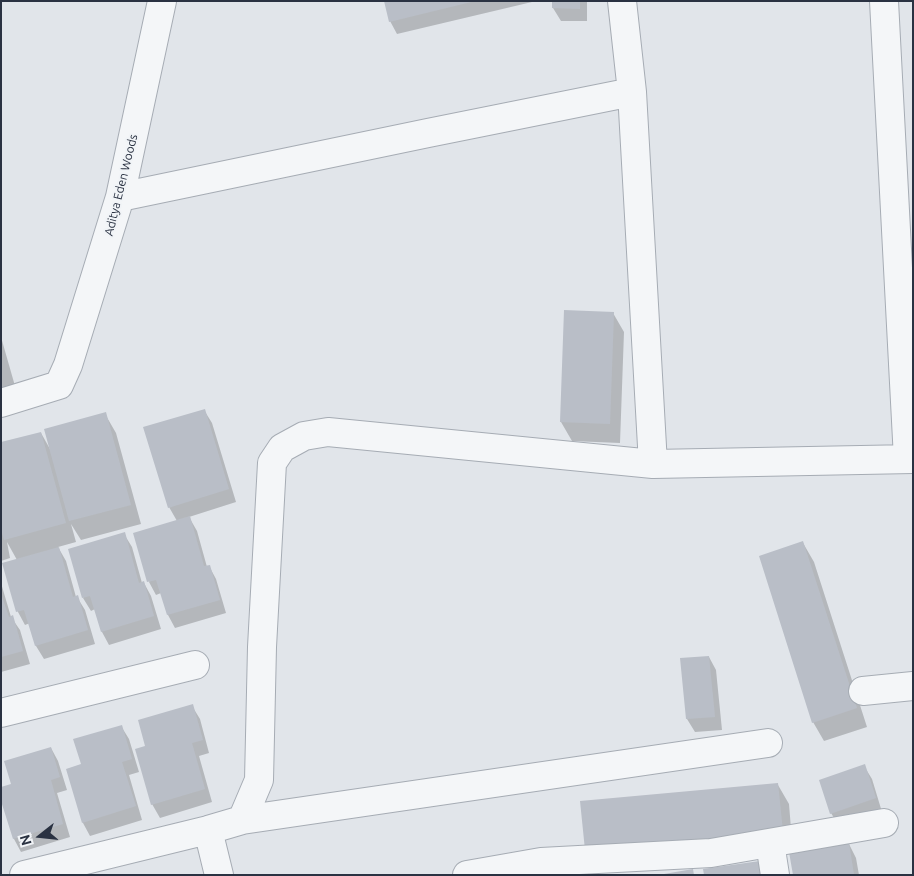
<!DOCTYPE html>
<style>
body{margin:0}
#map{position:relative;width:914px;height:876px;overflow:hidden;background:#e1e5ea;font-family:Ubuntu,sans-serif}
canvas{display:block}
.frame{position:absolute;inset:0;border:2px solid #2a3242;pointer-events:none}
.north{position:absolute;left:15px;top:811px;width:50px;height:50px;-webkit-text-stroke:4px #f1f4f7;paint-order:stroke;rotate:254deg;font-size:14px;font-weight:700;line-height:20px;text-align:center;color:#2a3242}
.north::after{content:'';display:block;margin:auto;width:18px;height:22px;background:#2a3242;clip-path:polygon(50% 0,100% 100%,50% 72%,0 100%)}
</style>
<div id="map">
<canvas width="914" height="876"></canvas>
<div class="frame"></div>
<div class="north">N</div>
</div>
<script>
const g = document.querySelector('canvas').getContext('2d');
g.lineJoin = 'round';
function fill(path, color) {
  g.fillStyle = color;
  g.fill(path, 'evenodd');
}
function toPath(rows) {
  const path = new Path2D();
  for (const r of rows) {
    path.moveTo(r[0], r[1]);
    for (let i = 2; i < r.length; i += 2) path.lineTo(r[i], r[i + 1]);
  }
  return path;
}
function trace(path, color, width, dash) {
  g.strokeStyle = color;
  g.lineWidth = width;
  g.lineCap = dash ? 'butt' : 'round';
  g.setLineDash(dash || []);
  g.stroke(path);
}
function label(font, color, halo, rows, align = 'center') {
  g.font = font + ' Ubuntu,sans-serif';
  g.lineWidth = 4;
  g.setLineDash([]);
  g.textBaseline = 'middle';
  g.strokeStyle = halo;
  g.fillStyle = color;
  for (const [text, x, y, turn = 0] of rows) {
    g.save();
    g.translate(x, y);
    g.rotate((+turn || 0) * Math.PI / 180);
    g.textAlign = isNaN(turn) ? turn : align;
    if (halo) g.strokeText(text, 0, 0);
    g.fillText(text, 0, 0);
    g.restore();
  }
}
fill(toPath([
 [385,1,532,1,532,2,397,34,390,21],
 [553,1,587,1,587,21,561,21,553,8],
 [613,313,624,332,620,443,572,441,561,422],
 [1,337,15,386,1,390],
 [204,410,212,423,236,502,189,517,197,531,207,567,209,566,216,579,226,613,175,628,168,615,161,593,156,595,149,582,177,521,169,507],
 [105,414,116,433,141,524,81,540,71,524,76,542,58,547,66,561,76,597,77,597,85,610,95,644,44,659,36,646,30,623,25,625,18,612,3,564,17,560,7,542,10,558,1,561,1,444,41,433,50,449],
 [124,534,132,547,142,583,144,583,151,596,161,629,109,645,102,632,95,609,91,611,83,598],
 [803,543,814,562,867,727,824,741,813,722],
 [1,583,11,617,20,630,30,664,1,672],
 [709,657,716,670,722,730,695,732,687,719,682,659],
 [192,706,200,719,209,753,199,756,212,802,160,818,152,804,147,747],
 [121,726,129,739,139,772,129,775,142,820,90,836,83,823,82,765],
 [51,748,58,761,67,790,57,793,70,837,21,852,14,839,1,797],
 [864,766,872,779,882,812,839,826,831,813],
 [778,785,789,804,793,853,849,844,856,858,859,875,794,875,790,851,597,869]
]), '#0003');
fill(toPath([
 [384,1,471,1,471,2,389,22],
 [552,1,580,1,580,9,552,8],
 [564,310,614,312,610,424,560,422],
 [205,409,229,489,168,508,143,427],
 [106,412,131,505,69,521,44,429],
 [41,432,66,523,4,540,1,529,1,442],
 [190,516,204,566,210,565,220,600,167,615,156,580,147,582,133,533],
 [125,532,139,583,144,581,154,616,101,632,90,596,82,598,68,549],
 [803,541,857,708,812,723,759,556],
 [59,547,73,597,78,595,88,630,35,646,24,610,16,612,2,563],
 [1,594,9,617,13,615,23,651,1,657],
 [709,656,715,717,686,719,680,658],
 [193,704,203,740,192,743,205,789,151,805,135,749,145,746,138,720],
 [122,725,132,759,122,762,136,806,82,823,66,769,81,764,73,739],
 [51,747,60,777,51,780,63,824,13,839,1,801,1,787,11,784,4,761],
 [865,764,876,798,830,814,819,780],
 [778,783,783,832,585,850,580,801],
 [849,843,854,875,793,875,789,852],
 [767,860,769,875,704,875,703,869],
 [693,869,694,875,664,875,664,874]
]), '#b9bec7');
const minor = toPath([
 [622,1,632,92,653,464],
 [884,1,908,459],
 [120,197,428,133,632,92],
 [1,403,59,385,68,365,120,197,162,1],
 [863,691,913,686],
 [1,713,195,665],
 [242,820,768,743],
 [208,830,219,875],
 [770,843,775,875],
 [24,875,208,830,242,820,259,780,262,647,272,463,282,448,304,436,328,432,653,464,913,459],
 [467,875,541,862,711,853,884,823]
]);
trace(minor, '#a6acb4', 30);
trace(minor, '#f4f6f8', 28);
label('12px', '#2a3242', '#f1f4f7', [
 ["Aditya Eden Woods",121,185,-76]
]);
</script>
